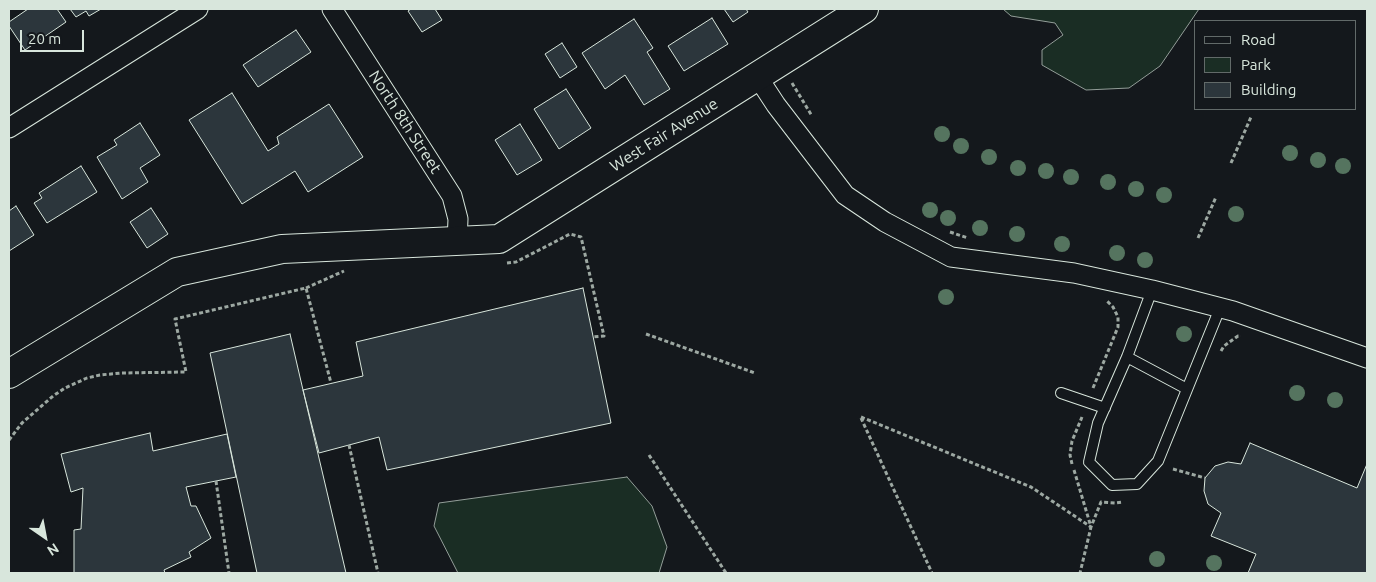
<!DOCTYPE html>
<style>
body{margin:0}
#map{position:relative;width:1376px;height:582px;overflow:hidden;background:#14181c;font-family:Ubuntu,sans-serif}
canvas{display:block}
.frame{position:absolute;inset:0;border:10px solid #d8e6dc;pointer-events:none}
.legend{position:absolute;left:1194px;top:20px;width:162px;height:90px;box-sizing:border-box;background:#14181c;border:1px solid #626a69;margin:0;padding:6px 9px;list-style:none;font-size:15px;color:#d8e6dc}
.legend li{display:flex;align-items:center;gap:10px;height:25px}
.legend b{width:25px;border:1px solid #626a69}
.north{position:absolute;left:20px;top:512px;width:50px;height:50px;-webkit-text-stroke:4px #14181c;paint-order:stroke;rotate:147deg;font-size:14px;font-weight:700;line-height:20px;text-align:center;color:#d8e6dc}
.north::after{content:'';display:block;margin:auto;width:18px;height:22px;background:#d8e6dc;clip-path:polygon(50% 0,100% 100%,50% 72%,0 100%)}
.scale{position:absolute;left:20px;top:30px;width:64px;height:22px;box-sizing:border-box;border:2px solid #d8e6dc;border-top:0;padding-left:6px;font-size:15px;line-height:18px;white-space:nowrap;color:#d8e6dc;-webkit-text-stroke:4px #14181c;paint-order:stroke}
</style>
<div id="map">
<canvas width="1376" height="582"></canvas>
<div class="frame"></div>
<ul class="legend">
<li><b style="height:6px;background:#14181c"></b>Road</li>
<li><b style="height:14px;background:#1a2d24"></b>Park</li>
<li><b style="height:14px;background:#2c363c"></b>Building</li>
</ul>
<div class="north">N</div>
<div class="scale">20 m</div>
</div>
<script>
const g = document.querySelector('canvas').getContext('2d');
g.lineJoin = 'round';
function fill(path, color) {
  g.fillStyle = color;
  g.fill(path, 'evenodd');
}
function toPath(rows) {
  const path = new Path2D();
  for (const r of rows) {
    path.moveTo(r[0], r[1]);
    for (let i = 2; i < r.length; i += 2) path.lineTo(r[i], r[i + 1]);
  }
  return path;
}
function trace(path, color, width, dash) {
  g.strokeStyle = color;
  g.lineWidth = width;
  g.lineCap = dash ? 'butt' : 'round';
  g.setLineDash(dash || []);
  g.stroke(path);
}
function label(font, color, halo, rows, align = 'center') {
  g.font = font + ' Ubuntu,sans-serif';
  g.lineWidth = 4;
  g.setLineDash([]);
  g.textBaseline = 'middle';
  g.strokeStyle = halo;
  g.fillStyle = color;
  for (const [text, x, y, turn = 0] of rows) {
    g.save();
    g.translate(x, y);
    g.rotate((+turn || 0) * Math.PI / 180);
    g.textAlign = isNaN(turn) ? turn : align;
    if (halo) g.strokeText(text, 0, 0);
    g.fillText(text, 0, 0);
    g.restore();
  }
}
const green = toPath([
 [1003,9,1199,9,1160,66,1129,88,1086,90,1042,65,1042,50,1063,35,1055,23,1011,16,1003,9],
 [627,477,652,506,667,547,659,573,458,573,434,526,439,503,627,477]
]);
fill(green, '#1a2d24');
trace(green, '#939e99', 1);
const building = toPath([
 [28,9,57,9,66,22,25,50,9,26,9,22,28,9],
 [70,9,101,9,89,16,86,11,76,17,70,9],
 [411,9,435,9,442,20,422,32,408,11,411,9],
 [724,9,746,9,748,12,733,22,724,9],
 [712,18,728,44,684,71,668,46,712,18],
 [634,19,653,48,647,52,670,89,644,105,625,75,605,89,582,53,634,19],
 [296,30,311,52,258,87,243,65,296,30],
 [562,43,577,67,560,78,545,54,562,43],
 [566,89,591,128,559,149,534,109,566,89],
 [232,93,268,151,279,144,277,137,329,104,363,157,308,192,295,171,242,204,189,120,232,93],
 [140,123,160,155,140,168,148,182,122,199,97,157,117,145,114,140,140,123],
 [520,124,542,160,517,175,495,140,520,124],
 [81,166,97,192,47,223,34,203,42,198,39,193,81,166],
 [16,206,34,235,9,251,9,211,16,206],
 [151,208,168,234,147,248,130,222,151,208],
 [583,288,611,423,387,470,379,437,319,453,303,390,363,376,356,342,583,288],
 [290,334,303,390,346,573,257,573,210,353,290,334],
 [150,433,153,451,227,434,236,477,186,487,191,506,196,506,211,538,189,552,191,557,164,570,165,573,74,573,74,530,81,529,83,488,71,492,61,454,150,433],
 [1250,443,1357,488,1367,464,1367,573,1248,573,1256,554,1211,536,1221,513,1208,504,1204,491,1205,478,1215,466,1228,462,1241,464,1250,443]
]);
fill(building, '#2c363c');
trace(building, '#d8e6dc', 1);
const lane = toPath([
 [1152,290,1127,357,1098,423,1089,462,1112,485,1137,484,1158,461,1220,308],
 [1127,357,1187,389],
 [1061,393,1105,408]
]);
const street = toPath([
 [332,9,452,196,458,219,457,242],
 [757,76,776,105,845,195,885,222,951,257,1074,273,1152,290,1233,311,1367,358],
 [9,128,198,9]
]);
const secondary = toPath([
 [9,374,177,272,282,249,499,239,864,9]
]);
trace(lane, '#d8e6dc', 12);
trace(street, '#d8e6dc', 21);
trace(secondary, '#d8e6dc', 30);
trace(toPath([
 [792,83,812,116],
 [1231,163,1251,117],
 [950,232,968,238],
 [1198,238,1216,197],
 [507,263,516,262,570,234,581,237,604,336,593,337],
 [306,288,344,271],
 [646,334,755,373],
 [1221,351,1224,346,1238,336,1241,336],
 [1093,388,1118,327,1118,317,1113,307,1107,301],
 [861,417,1031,487,1091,527,1101,502,1115,503,1123,502],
 [861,418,932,573],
 [9,440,22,423,53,396,65,388,87,378,100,375,121,373,186,372,175,319,306,288,331,383],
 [349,445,378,573],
 [649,455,726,573],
 [1072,464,1070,455,1072,441,1082,417],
 [1173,469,1205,478],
 [1074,470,1091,527,1080,573],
 [216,481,229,573]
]), '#9da8a2', 3, [4, 2.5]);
trace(lane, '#14181c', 10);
trace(street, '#14181c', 19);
trace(secondary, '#14181c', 28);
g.fillStyle = '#55745f';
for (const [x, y] of [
 [942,134],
 [961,146],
 [1290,153],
 [989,157],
 [1318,160],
 [1343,166],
 [1018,168],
 [1046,171],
 [1071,177],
 [1108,182],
 [1136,189],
 [1164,195],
 [930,210],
 [1236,214],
 [948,218],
 [980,228],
 [1017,234],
 [1062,244],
 [1117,253],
 [1145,260],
 [946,297],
 [1184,334],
 [1297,393],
 [1335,400],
 [1157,559],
 [1214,563]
]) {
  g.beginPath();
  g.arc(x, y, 8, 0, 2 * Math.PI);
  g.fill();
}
label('16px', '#d8e6dc', '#14181c', [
 ["North 8th Street",405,122,57],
 ["West Fair Avenue",664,135,-32]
]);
</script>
